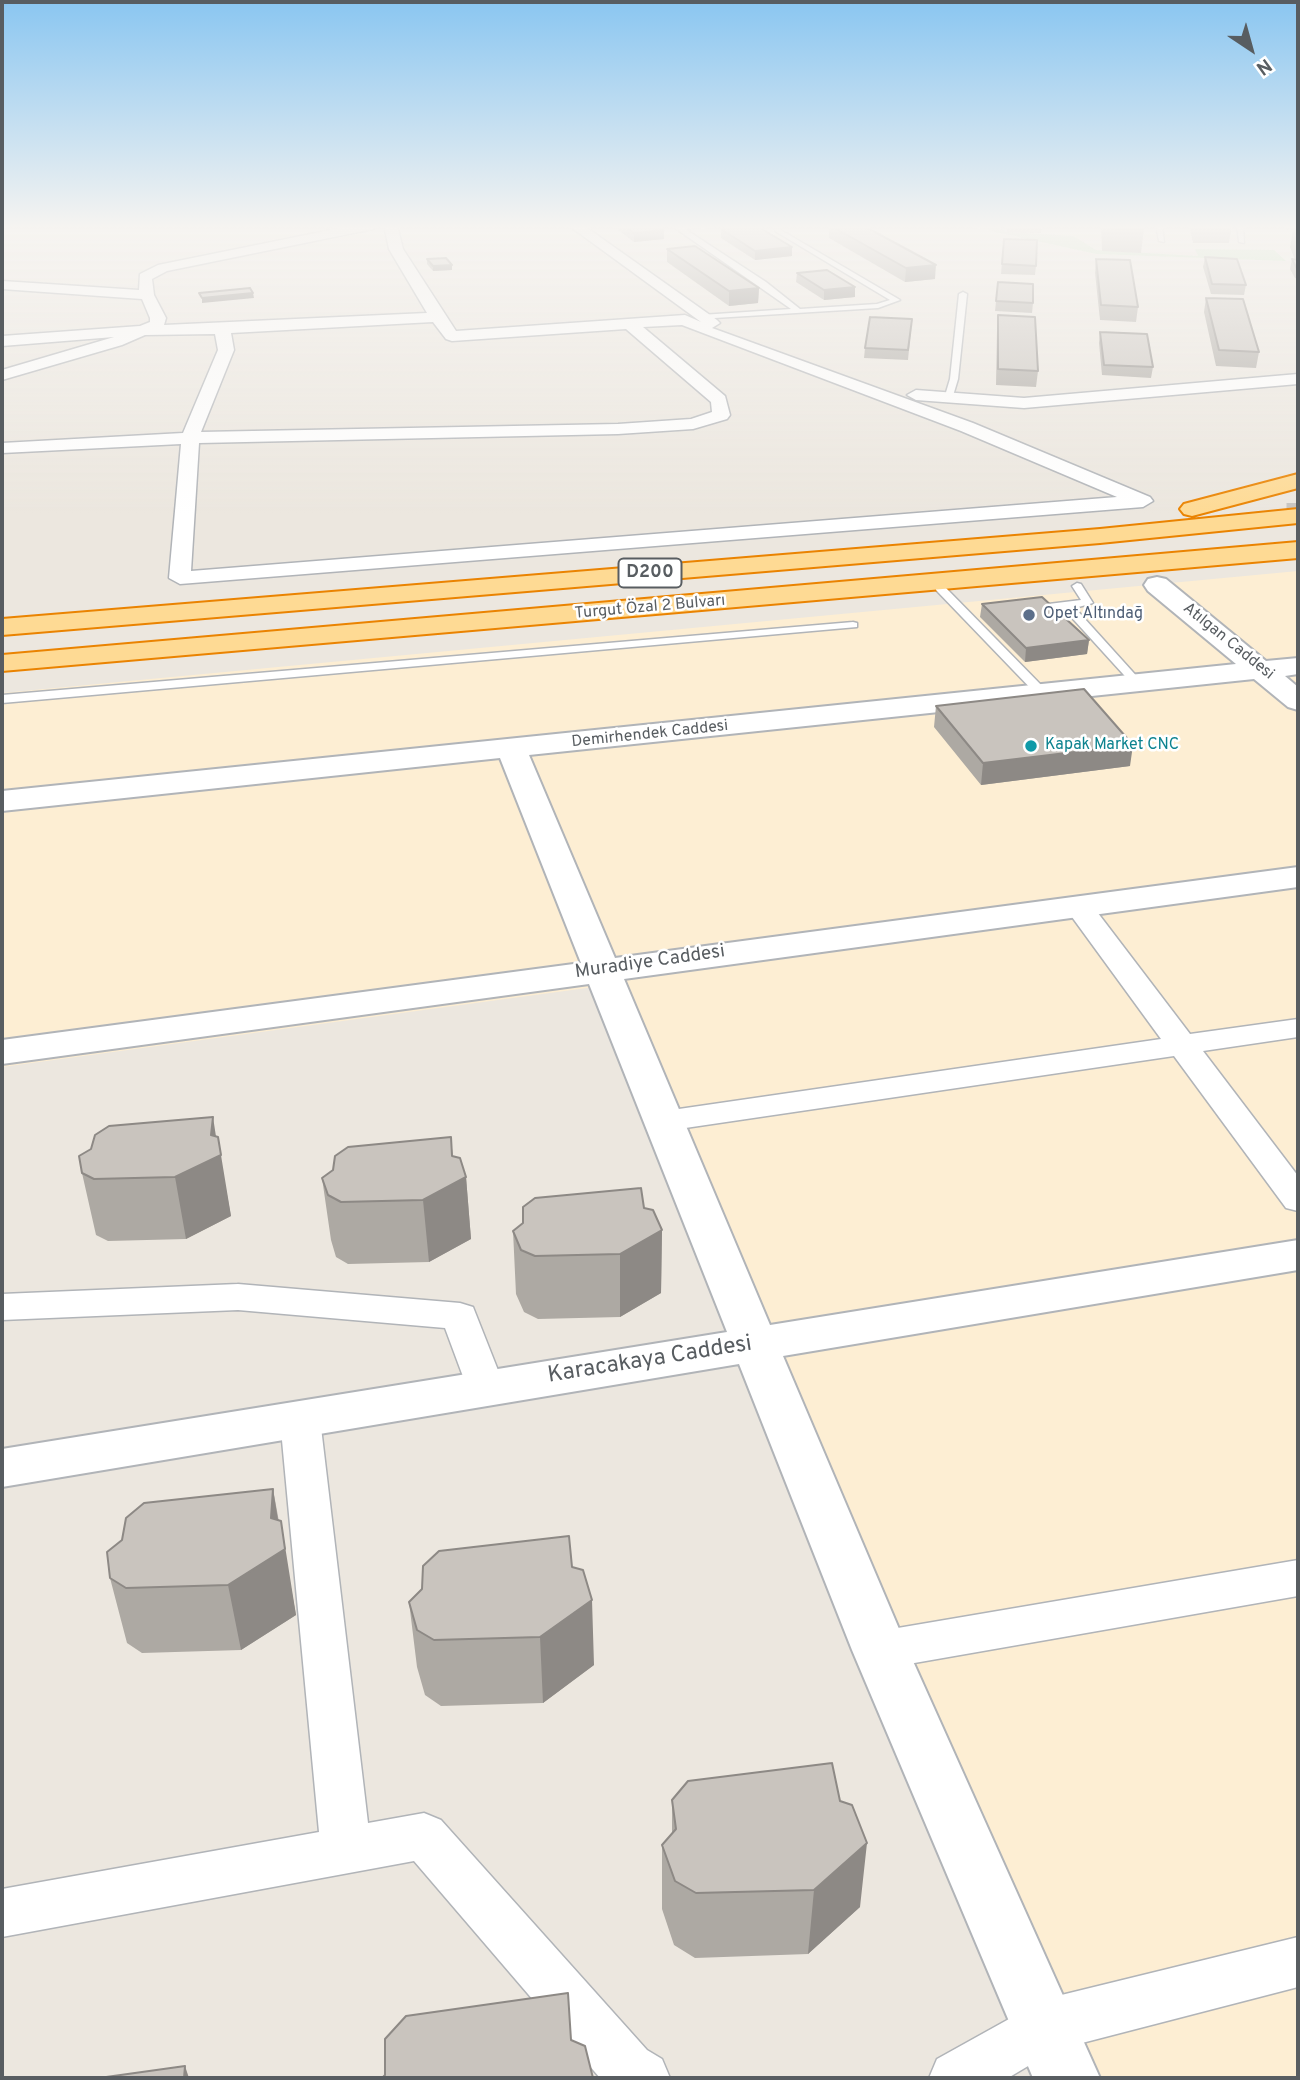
<!DOCTYPE html>
<meta charset="utf-8">
<style>
body{margin:0}
#map{position:relative;width:1300px;height:2080px;overflow:hidden;background:#ece7df;font-family:Overpass,sans-serif}
canvas{display:block}
.frame{position:absolute;inset:0;border:4px solid #585d61;pointer-events:none}
.north{position:absolute;left:1216px;top:14px;width:70px;height:70px;-webkit-text-stroke:5px #fff;paint-order:stroke;rotate:144deg;font-size:19px;font-weight:700;line-height:28px;text-align:center;color:#585d61}
.north::after{content:'';display:block;margin:auto;width:24px;height:32px;background:#585d61;clip-path:polygon(50% 0,100% 100%,50% 72%,0 100%)}
</style>
<div id="map">
<canvas width="1300" height="2080"></canvas>
<div class="frame"></div>
<div class="north">N</div>
</div>
<script>
const g = document.querySelector('canvas').getContext('2d');
g.lineJoin = 'round';
function fill(path, color) {
  g.fillStyle = color;
  g.fill(path, 'evenodd');
}
function toPath(rows) {
  const path = new Path2D();
  for (const r of rows) {
    path.moveTo(r[0], r[1]);
    for (let i = 2; i < r.length; i += 2) path.lineTo(r[i], r[i + 1]);
  }
  return path;
}
function trace(path, color, width, dash) {
  g.strokeStyle = color;
  g.lineWidth = width;
  g.lineCap = dash ? 'butt' : 'round';
  g.setLineDash(dash || []);
  g.stroke(path);
}
function label(font, color, halo, rows, align = 'center') {
  g.font = font + ' Overpass,sans-serif';
  g.lineWidth = 5;
  g.setLineDash([]);
  g.textBaseline = 'middle';
  g.strokeStyle = halo;
  g.fillStyle = color;
  for (const [text, x, y, turn = 0] of rows) {
    g.save();
    g.translate(x, y);
    g.rotate((+turn || 0) * Math.PI / 180);
    g.textAlign = isNaN(turn) ? turn : align;
    if (halo) g.strokeText(text, 0, 0);
    g.fillText(text, 0, 0);
    g.restore();
  }
}
fill(toPath([
 [1298,571,1298,2078,1074,2078,609,985,2,1067,2,693]
]), '#fdeed3');
fill(toPath([
 [964,225,994,225,1007,232,1074,236,1096,250,1198,256,1195,249,1274,250,1286,261,1096,254]
]), '#c0e4bb');
trace(toPath([
 [1298,503,1298,511]
]), '#c7c4c0', 23, [23, 11]);
const service = toPath([
 [695,225,719,225,685,229,766,282,800,309,877,304,890,300,775,231,775,229,779,229,900,300,878,308,698,319,701,315,791,309,675,228,695,225],
 [1156,225,1162,225,1164,242,1159,241,1156,225],
 [1237,225,1243,225,1244,243,1239,242,1237,225],
 [963,292,967,294,958,379,952,399,948,402,944,399,950,379,959,294,963,292],
 [1077,583,1081,584,1093,603,1075,608,1141,681,1141,685,1133,685,1064,609,1032,612,1027,609,1032,606,1081,600,1072,586,1077,583],
 [936,586,944,586,1046,690,1046,696,1038,696,936,590,936,586],
 [853,622,857,623,857,627,2,703,2,695,853,622]
]);
const minor = toPath([
 [355,225,380,225,373,229,167,271,152,279,154,295,166,318,164,325,427,313,389,249,384,225,397,225,403,249,456,331,685,315,701,322,568,225,583,225,717,320,720,323,712,328,973,423,1150,497,1153,501,1143,507,180,584,169,578,181,444,2,453,2,443,183,433,218,350,215,334,145,335,122,345,2,380,2,370,114,337,2,346,2,336,140,326,150,322,150,318,142,299,2,289,2,281,139,290,140,274,158,265,355,225],
 [433,322,446,339,452,341,626,329,711,402,712,412,691,419,618,424,201,432,234,350,231,333,433,322],
 [682,325,961,431,1117,497,191,571,199,443,618,434,693,429,727,419,730,415,725,396,643,327,682,325],
 [1298,374,1298,384,1024,408,916,400,907,395,916,390,1024,398,1298,374],
 [1078,897,1088,900,1190,1034,1298,1019,1298,1037,1203,1051,1298,1176,1298,1211,1286,1208,1174,1056,665,1131,653,1128,648,1121,653,1114,665,1111,1161,1039,1064,906,1068,900,1078,897],
 [238,1284,460,1303,473,1307,505,1388,499,1398,485,1402,471,1398,445,1328,238,1310,2,1320,2,1294,238,1284],
 [300,1404,314,1408,320,1419,368,1823,424,1813,441,1820,647,2050,662,2059,670,2078,600,2078,414,1861,2,1937,2,1889,319,1832,280,1419,286,1408,300,1404],
 [1298,1560,1298,1596,880,1669,864,1663,857,1650,864,1637,880,1631,1298,1560],
 [1298,1937,1298,1987,1055,2050,1008,2078,929,2078,937,2059,1045,1999,1298,1937]
]);
const tertiary = toPath([
 [1157,577,1166,579,1266,661,1298,658,1298,674,1285,676,1298,687,1298,710,1288,707,1254,679,529,755,615,958,1298,867,1298,887,624,979,770,1325,1298,1240,1298,1270,783,1356,908,1650,1100,2078,1033,2078,852,1650,739,1364,2,1487,2,1449,727,1332,589,984,2,1064,2,1040,581,963,500,758,2,811,2,791,1236,664,1148,591,1144,585,1148,579,1157,577]
]);
const trunk = toPath([
 [1298,474,1298,488,1192,516,1184,514,1180,509,1184,504,1298,474],
 [1298,509,1298,523,1100,543,2,635,2,619,1100,529,1298,509],
 [1298,542,1298,558,2,671,2,655,1298,542]
]);
trace(service, '#b1b4b8', 3);
trace(minor, '#b1b4b8', 3);
trace(tertiary, '#b1b4b8', 4);
trace(trunk, '#ea8301', 4);
fill(service, '#fff');
fill(minor, '#fff');
fill(tertiary, '#fff');
fill(trunk, '#feda94');
fill(toPath([
 [614,225,655,225,664,239,634,242,614,227],
 [829,225,935,279,905,282,829,238],
 [1007,225,1042,225,1041,233,1007,232],
 [1101,225,1143,225,1144,229,1141,253,1102,251],
 [1189,225,1232,225,1229,243,1193,243],
 [1283,225,1298,225,1298,279,1295,278,1290,269,1292,259,1295,260,1290,247,1293,230,1285,229],
 [721,229,792,256,755,260,721,238],
 [1004,239,1036,266,1035,275,1001,274],
 [667,249,759,288,758,303,729,306,667,262],
 [1205,257,1246,285,1244,295,1211,294,1203,267],
 [427,259,452,270,433,271,427,264],
 [1096,259,1138,307,1136,322,1100,320,1095,273],
 [797,273,855,297,824,300,796,282],
 [998,282,1033,303,1032,313,995,311],
 [1206,298,1259,352,1256,368,1216,366,1204,312],
 [998,315,1038,371,1036,387,996,385,997,330],
 [912,319,908,360,864,358,865,348],
 [1100,332,1153,367,1151,378,1102,375,1099,343],
 [982,604,1089,640,1087,654,1025,662,980,617],
 [936,706,1130,766,981,785,934,727],
 [216,1136,231,1216,186,1239,108,1241,96,1235,82,1173],
 [453,1157,466,1177,471,1239,429,1262,348,1264,336,1257,331,1240,322,1178],
 [644,1208,662,1230,661,1293,620,1317,538,1319,524,1312,516,1294,513,1231],
 [273,1489,296,1615,241,1650,142,1653,127,1643,110,1578],
 [572,1567,594,1665,543,1703,441,1706,425,1695,417,1667,409,1602],
 [672,1800,860,1907,808,1954,695,1958,674,1945,662,1909,662,1845,672,1833]
]), '#ada9a3');
fill(toPath([
 [664,230,664,239,634,242,634,233],
 [792,247,792,256,755,260,755,251],
 [452,265,452,270,433,271,433,266],
 [936,265,935,279,905,282,906,268],
 [855,287,855,297,824,300,824,290],
 [759,288,758,303,729,306,729,291],
 [253,293,254,298,202,303,202,298],
 [1089,640,1087,654,1025,662,1026,648],
 [1133,745,1130,766,981,785,983,763],
 [213,1117,219,1156,218,1137,231,1216,186,1239,175,1177,211,1135],
 [451,1137,455,1183,466,1177,471,1239,429,1262,423,1200,452,1156],
 [662,1230,661,1293,620,1317,620,1254],
 [273,1489,283,1551,281,1521,296,1615,241,1650,228,1585,271,1518],
 [592,1600,594,1665,543,1703,540,1637],
 [867,1843,860,1907,808,1954,814,1890],
 [185,2066,189,2078,184,2078]
]), '#8d8985');
const building = toPath([
 [623,225,655,225,664,230,634,233,623,225],
 [829,225,862,225,936,265,906,268,829,225],
 [1105,225,1143,225,1144,229,1105,228,1105,225],
 [1294,225,1298,225,1298,233,1294,225],
 [757,226,792,247,755,251,721,229,757,226],
 [1004,239,1037,240,1036,266,1002,264,1004,239],
 [695,246,759,288,729,291,667,249,695,246],
 [1205,257,1237,259,1246,285,1212,284,1205,257],
 [446,258,452,265,433,266,427,259,446,258],
 [1096,259,1130,260,1138,307,1101,305,1096,259],
 [1292,259,1298,260,1298,269,1297,269,1292,259],
 [827,270,855,287,824,290,797,273,827,270],
 [998,282,1033,284,1033,303,996,301,998,282],
 [250,288,253,293,202,298,199,293,250,288],
 [1206,298,1243,299,1259,352,1219,350,1206,298],
 [998,315,1035,317,1038,371,998,369,998,315],
 [870,317,912,319,908,350,865,348,870,317],
 [1100,332,1147,334,1153,367,1104,365,1100,332],
 [1042,597,1089,640,1026,648,982,604,1042,597],
 [1084,689,1133,745,983,763,936,706,1084,689],
 [213,1117,211,1135,218,1137,221,1155,175,1177,94,1179,82,1173,79,1156,91,1149,95,1135,109,1126,213,1117],
 [451,1137,452,1156,460,1158,466,1177,423,1200,341,1202,328,1195,322,1178,333,1170,335,1156,348,1147,451,1137],
 [641,1188,644,1208,653,1210,662,1230,620,1254,535,1256,521,1250,513,1231,523,1223,523,1207,535,1198,641,1188],
 [273,1489,271,1518,281,1521,285,1549,228,1585,126,1588,110,1578,107,1552,122,1540,126,1518,144,1503,273,1489],
 [569,1536,572,1567,583,1570,592,1600,540,1637,434,1640,417,1630,409,1602,422,1589,423,1566,439,1551,569,1536],
 [832,1763,840,1801,852,1805,867,1843,814,1890,696,1893,675,1881,662,1845,676,1829,672,1800,688,1781,832,1763],
 [568,1993,571,2040,585,2046,593,2078,382,2078,385,2075,385,2039,406,2016,568,1993],
 [185,2066,184,2078,99,2078,185,2066]
]);
fill(building, '#c9c4be');
trace(building, '#8d8985', 2);
const sky = g.createLinearGradient(0, 0, 0, 516);
sky.addColorStop(0, '#8ac6f1');
sky.addColorStop(0.44, '#f6f4f1');
sky.addColorStop(1, '#f6f4f100');
g.fillStyle = sky;
g.fillRect(0, 0, 1300, 516);
for (const [x, y, r, color] of [
 [1029,615,7,"#5c6f8a"],
 [1031,746,7,"#0f9aa8"]
]) {
  const dot = new Path2D();
  dot.arc(x, y, r, 0, 2 * Math.PI);
  g.fillStyle = color;
  g.fill(dot);
  trace(dot, '#fff', 2.5);
}
label('16px', '#585d61', '#fff', [
 ["Turgut Özal 2 Bulvarı",650,608,-5],
 ["Atılgan Caddesi",1228,642,39],
 ["Demirhendek Caddesi",650,735,-6]
]);
label('16px', '#4e5e75', '#fff', [
 ["Opet Altındağ",1043,615]
], 'left');
label('16px', '#0d838f', '#fff', [
 ["Kapak Market CNC",1045,746]
], 'left');
for (const [x, y, w] of [
 [650,573,63]
]) {
  const box = new Path2D();
  box.roundRect(x - w / 2, y - 14.5, w, 29, 5);
  g.fillStyle = '#fff';
  g.fill(box);
  trace(box, '#585d61', 2);
}
label('bold 18px', '#585d61', null, [
 ["D200",650,573]
]);
label('19px', '#585d61', '#fff', [
 ["Muradiye Caddesi",650,963,-8]
]);
label('23px', '#585d61', '#fff', [
 ["Karacakaya Caddesi",650,1361,-9]
]);
</script>
